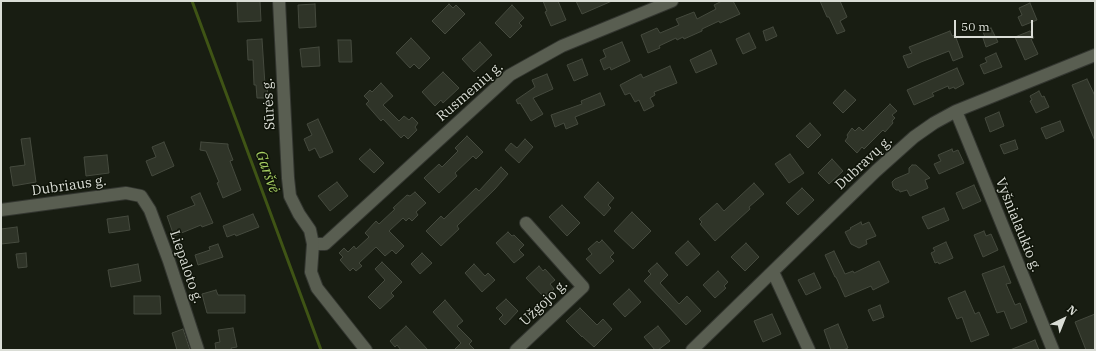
<!DOCTYPE html>
<meta charset="utf-8">
<style>
body{margin:0}
#map{position:relative;width:1096px;height:351px;overflow:hidden;background:#181d12;font-family:"IBM Plex Serif",serif}
canvas{display:block}
.frame{position:absolute;inset:0;border:2px solid #daddd6;pointer-events:none}
.north{position:absolute;left:1044px;top:299px;width:40px;height:40px;-webkit-text-stroke:3px #0f1409;paint-order:stroke;rotate:43deg;font-size:11px;font-weight:700;line-height:16px;text-align:center;color:#daddd6}
.north::after{content:'';display:block;margin:auto;width:14px;height:18px;background:#daddd6;clip-path:polygon(50% 0,100% 100%,50% 72%,0 100%)}
.scale{position:absolute;left:954px;top:20px;width:79px;height:18px;box-sizing:border-box;border:2px solid #daddd6;border-top:0;padding-left:5px;font-size:12px;line-height:14px;white-space:nowrap;color:#daddd6;-webkit-text-stroke:3px #0f1409;paint-order:stroke}
</style>
<div id="map">
<canvas width="1096" height="351"></canvas>
<div class="frame"></div>
<div class="north">N</div>
<div class="scale">50 m</div>
</div>
<script>
const g = document.querySelector('canvas').getContext('2d');
g.lineJoin = 'round';
function toPath(rows) {
  const path = new Path2D();
  for (const r of rows) {
    path.moveTo(r[0], r[1]);
    for (let i = 2; i < r.length; i += 2) path.lineTo(r[i], r[i + 1]);
  }
  return path;
}
function trace(path, color, width, dash) {
  g.strokeStyle = color;
  g.lineWidth = width;
  g.lineCap = dash ? 'butt' : 'round';
  g.setLineDash(dash || []);
  g.stroke(path);
}
function fill(path, color) {
  g.fillStyle = color;
  g.fill(path, 'evenodd');
}
function label(font, color, halo, rows, align = 'center') {
  g.font = font + ' "IBM Plex Serif",serif';
  g.lineWidth = 3;
  g.setLineDash([]);
  g.textBaseline = 'middle';
  g.strokeStyle = halo;
  g.fillStyle = color;
  for (const [text, x, y, turn = 0] of rows) {
    g.save();
    g.translate(x, y);
    g.rotate((+turn || 0) * Math.PI / 180);
    g.textAlign = isNaN(turn) ? turn : align;
    if (halo) g.strokeText(text, 0, 0);
    g.fillText(text, 0, 0);
    g.restore();
  }
}
trace(toPath([
 [192,1,321,350]
]), '#3f5415', 3);
const building = toPath([
 [237,1,260,1,261,21,238,22,237,1],
 [543,1,558,1,566,20,551,26,545,12,547,11,543,1],
 [576,1,612,1,582,14,576,1],
 [722,1,733,1,740,14,720,23,719,21,702,29,702,31,684,39,683,37,677,40,676,38,659,46,660,48,648,53,641,35,657,28,660,33,679,25,676,19,694,12,697,19,716,9,714,5,722,1],
 [820,1,840,1,847,17,840,21,845,31,837,34,829,17,827,17,820,1],
 [1030,3,1037,20,1022,26,1018,17,1022,15,1019,8,1030,3],
 [315,4,316,27,299,28,298,5,315,4],
 [449,4,453,8,456,5,465,14,445,34,432,21,449,4],
 [512,5,524,18,519,23,522,26,510,38,495,23,512,5],
 [773,27,777,36,766,41,763,31,773,27],
 [991,28,998,42,986,47,983,38,985,37,983,32,991,28],
 [950,31,952,36,955,35,963,57,953,61,949,51,921,62,908,68,903,56,912,53,909,47,950,31],
 [1030,31,1034,38,1031,39,1038,54,1025,60,1015,37,1030,31],
 [749,33,756,48,743,54,736,39,749,33],
 [411,38,430,58,419,69,414,64,410,68,396,53,411,38],
 [262,39,265,85,267,85,268,98,257,98,256,85,254,85,253,60,248,60,247,40,262,39],
 [338,40,351,40,352,62,339,62,338,40],
 [480,42,492,55,474,72,462,59,480,42],
 [622,42,630,61,611,70,610,67,604,70,600,60,606,57,603,50,622,42],
 [319,47,320,66,302,67,300,49,319,47],
 [711,50,717,64,696,73,690,60,711,50],
 [996,53,1002,67,984,74,980,65,987,62,985,58,996,53],
 [582,59,588,75,574,81,567,65,582,59],
 [670,66,677,83,654,92,655,95,650,98,654,106,644,111,639,100,635,102,630,93,625,95,620,85,641,74,643,78,670,66],
 [957,68,964,84,955,89,954,87,949,89,948,86,932,93,934,96,914,105,907,90,957,68],
 [443,72,459,88,443,103,441,100,435,106,422,92,443,72],
 [547,74,553,89,533,98,543,114,531,121,520,103,518,104,516,100,535,87,532,80,547,74],
 [1087,79,1095,96,1095,141,1072,85,1087,79],
 [381,83,393,96,383,105,399,121,404,116,409,120,412,117,418,123,415,127,417,130,408,139,404,135,401,138,383,119,381,121,366,104,369,101,364,96,370,90,372,92,381,83],
 [845,90,856,100,843,113,833,103,845,90],
 [1039,91,1042,97,1044,96,1049,107,1036,113,1030,101,1032,100,1030,96,1039,91],
 [600,93,605,105,575,117,578,124,566,129,564,123,555,127,551,115,582,104,581,101,600,93],
 [890,104,897,111,892,115,895,118,892,121,893,123,885,132,883,130,864,149,862,147,857,153,845,141,848,137,847,135,852,128,855,131,859,127,863,131,890,104],
 [999,112,1004,126,990,132,985,118,999,112],
 [318,119,333,152,320,158,315,148,309,151,304,139,312,135,307,124,318,119],
 [1060,121,1064,131,1046,139,1041,128,1060,121],
 [810,123,821,135,808,148,796,136,810,123],
 [467,136,483,152,476,159,473,156,455,173,457,176,439,193,424,178,439,164,442,167,458,151,455,148,467,136],
 [30,138,36,182,13,186,10,167,25,165,21,139,30,138],
 [525,139,533,147,519,163,505,150,511,143,517,148,525,139],
 [1015,140,1018,149,1004,154,1000,145,1015,140],
 [164,142,174,166,152,176,146,161,156,157,152,147,164,142],
 [201,142,228,144,228,147,233,160,230,161,241,190,223,198,217,183,219,182,206,151,200,150,201,142],
 [370,149,384,163,374,173,359,159,370,149],
 [952,149,953,152,958,150,964,163,939,174,934,164,941,161,938,155,952,149],
 [790,154,804,173,789,183,775,164,790,154],
 [107,155,109,173,86,176,84,157,107,155],
 [832,159,843,171,829,184,818,173,832,159],
 [912,165,916,165,930,178,925,180,928,188,910,196,907,190,900,192,899,190,896,190,893,187,892,182,895,179,909,173,909,168,912,165],
 [501,167,508,174,495,189,457,226,459,229,441,246,426,231,441,216,444,219,476,188,479,191,501,167],
 [337,182,348,196,330,211,318,196,337,182],
 [598,182,614,198,608,205,611,208,604,216,584,197,598,182],
 [754,183,764,194,749,207,750,209,715,241,700,224,702,222,699,219,717,203,724,211,754,183],
 [974,185,981,201,963,209,956,193,974,185],
 [802,188,814,200,798,215,786,203,802,188],
 [415,192,426,203,416,212,418,215,412,221,409,218,406,221,403,218,389,231,404,246,396,254,392,250,385,256,376,247,359,263,362,266,356,271,353,268,350,271,340,260,343,257,339,253,344,248,348,252,354,246,356,249,369,237,365,233,376,221,379,224,395,209,393,208,407,195,410,196,415,192],
 [200,193,213,223,202,227,201,225,174,236,167,216,195,205,191,197,200,193],
 [562,205,580,223,567,236,549,217,562,205],
 [944,208,949,220,928,229,922,217,944,208],
 [632,212,651,231,633,249,614,231,632,212],
 [253,214,259,227,236,236,235,234,227,237,223,226,253,214],
 [128,216,130,230,109,233,107,219,128,216],
 [861,222,862,225,869,222,876,236,866,240,867,244,859,248,851,244,845,232,851,229,850,228,861,222],
 [17,227,19,242,1,244,1,229,17,227],
 [984,231,986,236,991,234,998,250,983,257,974,235,984,231],
 [508,232,512,236,514,235,524,245,519,250,524,255,514,263,496,243,508,232],
 [602,240,614,253,610,257,614,261,600,274,586,259,592,254,588,249,597,241,599,243,602,240],
 [688,241,700,254,687,266,675,253,688,241],
 [946,242,953,258,939,264,938,262,935,263,931,253,935,251,933,248,946,242],
 [746,243,759,257,745,271,731,257,746,243],
 [218,244,223,257,198,265,195,255,210,250,209,247,218,244],
 [834,251,845,274,853,271,854,273,879,261,889,282,873,290,871,286,845,297,836,277,835,277,825,255,834,251],
 [26,253,27,267,18,268,16,254,26,253],
 [422,253,432,263,420,274,411,264,422,253],
 [382,262,402,282,391,293,394,296,380,309,368,297,385,280,375,269,382,262],
 [657,263,668,275,660,283,679,304,687,296,701,311,686,325,644,281,651,274,648,271,657,263],
 [138,264,141,281,111,287,108,270,138,264],
 [474,264,485,276,488,273,495,280,482,292,465,273,474,264],
 [539,266,543,271,545,269,555,280,550,284,554,289,545,298,526,278,539,266],
 [1004,266,1011,283,1006,284,1015,305,1020,303,1027,322,1011,329,1004,311,997,313,982,274,1004,266],
 [718,271,728,282,724,286,726,288,715,298,703,285,718,271],
 [814,273,821,288,806,295,798,280,814,273],
 [629,289,641,302,625,317,613,304,629,289],
 [216,290,218,295,245,295,245,313,207,313,202,294,216,290],
 [965,291,975,314,979,312,989,335,971,342,962,317,957,319,948,298,965,291],
 [134,296,160,296,161,314,134,314,134,296],
 [506,299,518,311,505,325,499,319,503,315,496,308,506,299],
 [445,300,463,321,457,326,472,341,469,344,475,350,454,350,461,343,433,312,445,300],
 [880,305,884,317,873,321,868,310,880,305],
 [580,308,597,325,603,319,612,329,594,347,582,336,582,337,566,321,580,308],
 [772,314,781,334,763,342,754,321,772,314],
 [1095,314,1095,350,1086,350,1075,322,1095,314],
 [838,324,848,348,843,350,831,350,824,330,838,324],
 [406,326,428,350,401,350,397,345,395,347,390,341,406,326],
 [658,326,670,341,658,350,655,350,644,337,658,326],
 [233,328,237,347,231,348,232,350,216,350,215,343,220,342,218,330,233,328],
 [183,329,190,350,177,350,172,333,183,329],
 [1035,340,1039,350,1010,350,1035,340]
]);
fill(building, '#2f3428');
trace(building, '#454a3e', 1);
const minor = toPath([
 [956,111,1053,350],
 [1,210,126,193,141,196,150,210,169,261,198,350],
 [313,244,325,244,510,75,562,46,672,1],
 [773,272,809,350],
 [516,350,583,287,526,223],
 [692,350,876,171,914,137,934,123,956,111,1095,55]
]);
const tertiary = toPath([
 [279,1,288,178,290,196,299,214,310,230,313,244,311,272,317,288,366,350]
]);
trace(minor, '#333630', 14);
trace(tertiary, '#333630', 14);
trace(minor, '#595e51', 12);
trace(tertiary, '#595e51', 12);
label('14px', '#daddd6', '#0f1409', [
 ["Rusmenių g.",470,92,-41],
 ["Sūrės g.",269,104,-93],
 ["Dubravų g.",864,163,-43],
 ["Dubriaus g.",69,186,-8],
 ["Vyšnialaukio g.",1018,225,68],
 ["Liepaloto g.",186,267,71],
 ["Užgojo g.",544,303,-44]
]);
label('italic 15px', '#a7cf62', '#0f1409', [
 ["Garšvė",267,172,70]
]);
</script>
